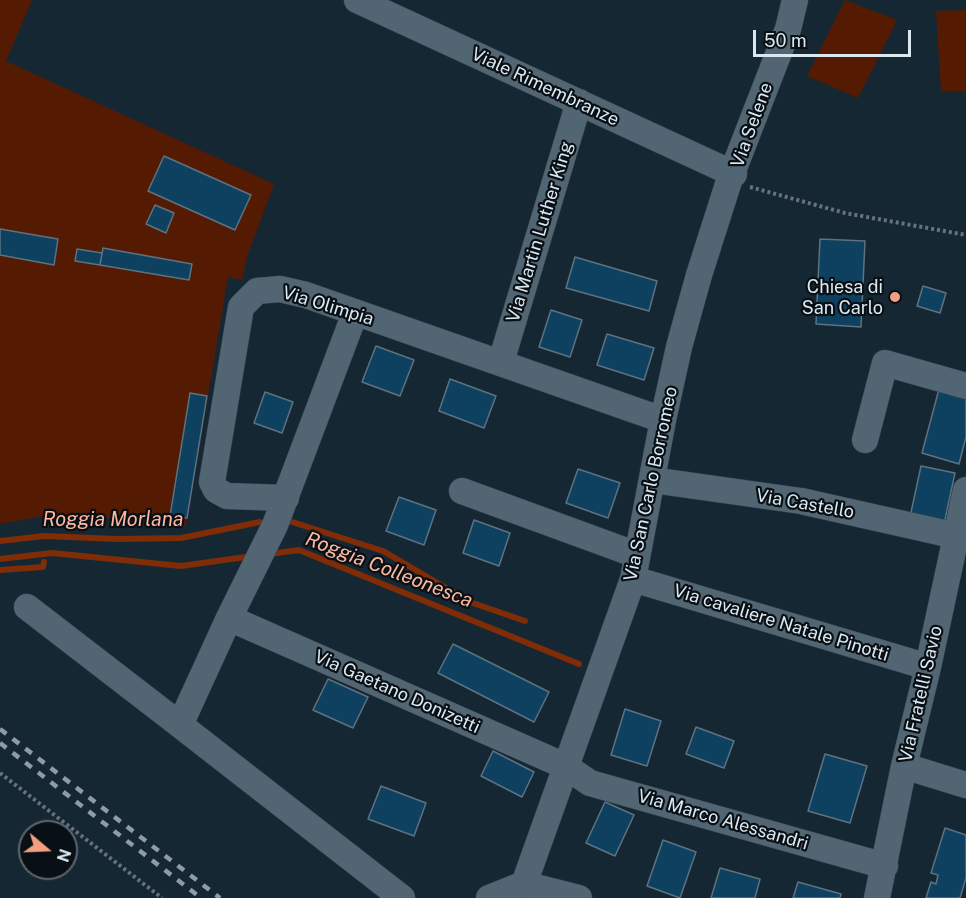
<!DOCTYPE html>
<style>
body{margin:0}
#map{position:relative;width:966px;height:898px;overflow:hidden;background:#162734;font-family:"Public Sans",sans-serif}
canvas{display:block}
.north{position:absolute;left:18px;top:820px;width:60px;height:60px;box-sizing:border-box;background:#080f15;border:2px solid #5d666d;border-radius:50%;rotate:109deg;font-size:16px;font-weight:700;line-height:24px;text-align:center;color:#dce8f0}
.north::after{content:'';display:block;margin:auto;width:21px;height:27px;background:#f3a082;clip-path:polygon(50% 0,100% 100%,50% 72%,0 100%)}
.scale{position:absolute;left:753px;top:30px;width:158px;height:27px;box-sizing:border-box;border:3px solid #dce8f0;border-top:0;padding-left:8px;font-size:18px;line-height:21px;white-space:nowrap;color:#dce8f0;-webkit-text-stroke:4px #080f15;paint-order:stroke}
</style>
<div id="map">
<canvas width="966" height="898"></canvas>
<div class="north">N</div>
<div class="scale">50 m</div>
</div>
<script>
const g = document.querySelector('canvas').getContext('2d');
g.lineJoin = 'round';
function fill(path, color) {
  g.fillStyle = color;
  g.fill(path, 'evenodd');
}
function toPath(rows) {
  const path = new Path2D();
  for (const r of rows) {
    path.moveTo(r[0], r[1]);
    for (let i = 2; i < r.length; i += 2) path.lineTo(r[i], r[i + 1]);
  }
  return path;
}
function trace(path, color, width, dash) {
  g.strokeStyle = color;
  g.lineWidth = width;
  g.lineCap = dash ? 'butt' : 'round';
  g.setLineDash(dash || []);
  g.stroke(path);
}
function label(font, color, halo, rows, align = 'center') {
  g.font = font + ' "Public Sans",sans-serif';
  g.lineWidth = 4.5;
  g.setLineDash([]);
  g.textBaseline = 'middle';
  g.strokeStyle = halo;
  g.fillStyle = color;
  for (const [text, x, y, turn = 0] of rows) {
    g.save();
    g.translate(x, y);
    g.rotate((+turn || 0) * Math.PI / 180);
    g.textAlign = isNaN(turn) ? turn : align;
    if (halo) g.strokeText(text, 0, 0);
    g.fillText(text, 0, 0);
    g.restore();
  }
}
fill(toPath([
 [0,0,32,0,6,61,274,184,247,257,242,280,228,277,186,526,150,520,43,516,0,524],
 [845,0,897,20,858,98,807,76],
 [966,10,966,91,941,91,936,11]
]), '#541a02');
trace(toPath([
 [286,520,383,551,470,602,525,621],
 [0,541,44,536,118,539,181,538,260,522],
 [269,554,299,550,579,664],
 [0,559,52,553,181,566,253,556],
 [0,570,43,567,44,562]
]), '#7f2c07', 6);
const building = toPath([
 [164,156,251,195,235,230,148,191,164,156],
 [155,205,174,213,166,233,146,224,155,205],
 [0,229,58,239,54,265,0,255,0,229],
 [820,239,865,241,861,327,816,324,820,239],
 [103,248,192,264,189,280,100,265,103,248],
 [77,249,102,253,100,265,75,261,77,249],
 [575,257,657,281,649,311,566,288,575,257],
 [923,286,946,293,940,313,917,306,923,286],
 [551,310,582,320,570,357,539,347,551,310],
 [607,334,654,348,644,380,597,365,607,334],
 [376,346,414,360,400,396,362,382,376,346],
 [450,379,496,396,484,428,439,411,450,379],
 [939,389,966,396,966,437,959,464,922,453,939,389],
 [265,392,293,402,282,433,254,423,265,392],
 [190,393,207,396,187,518,170,516,190,393],
 [921,466,955,473,944,524,910,517,921,466],
 [578,469,620,483,608,518,566,503,578,469],
 [399,497,436,510,424,545,386,531,399,497],
 [474,520,510,533,499,566,463,553,474,520],
 [453,644,549,692,534,722,438,673,453,644],
 [328,679,368,697,353,728,313,710,328,679],
 [625,709,661,721,647,766,611,755,625,709],
 [696,727,734,741,724,768,686,754,696,727],
 [493,751,534,772,522,797,481,776,493,751],
 [825,754,867,766,850,823,808,811,825,754],
 [381,786,426,803,414,836,368,819,381,786],
 [605,802,634,815,615,856,586,843,605,802],
 [945,828,966,835,966,878,960,898,926,898,931,882,936,884,938,875,931,873,945,828],
 [663,840,696,852,680,898,647,886,663,840],
 [720,868,760,879,755,898,711,898,720,868],
 [798,882,841,894,840,898,793,898,798,882]
]);
fill(building, '#0d415f');
trace(building, '#5e7281', 1.5);
const minor = toPath([
 [357,0,734,174],
 [355,313,275,525,229,618,180,725,402,898],
 [501,362,579,102],
 [865,440,885,363,966,386],
 [652,480,801,501,957,536],
 [462,491,637,555],
 [286,498,227,496,216,490,212,482,241,307,257,291,280,289,306,295,663,420],
 [633,579,928,667],
 [27,607,180,725],
 [229,618,565,766,590,783,885,866],
 [904,766,966,785],
 [524,884,579,898],
 [489,898,524,884,633,579,663,420,679,347,699,275,729,181,788,29,795,0],
 [877,898,904,766,928,667,966,490]
]);
trace(minor, '#36444e', 27);
trace(toPath([
 [750,187,845,213,966,235],
 [0,773,162,898]
]), '#64737e', 4, [3, 3]);
trace(minor, '#526573', 26);
trace(toPath([
 [0,729,220,898],
 [0,743,201,898]
]), '#8e9ca6', 4.5, [8, 8]);
for (const [x, y, r, color] of [
 [895,297,6,"#f3a082"]
]) {
  const dot = new Path2D();
  dot.arc(x, y, r, 0, 2 * Math.PI);
  g.fillStyle = color;
  g.fill(dot);
  trace(dot, '#080f15', 2);
}
label('18px', '#dce8f0', '#080f15', [
 ["Viale Rimembranze",545,87,25],
 ["Via Selene",752,125,-70],
 ["Via Martin Luther King",540,232,-73],
 ["Via Olimpia",328,306,17],
 ["Via San Carlo Borromeo",651,484,-78],
 ["Via Castello",805,504,10],
 ["Via cavaliere Natale Pinotti",781,623,17],
 ["Via Gaetano Donizetti",397,692,24],
 ["Via Fratelli Savio",921,694,-77],
 ["Via Marco Alessandri",723,820,16]
]);
label('18px', '#dce8f0', '#080f15', [
 ["Chiesa di",883,287],
 ["San Carlo",883,308]
], 'right');
label('italic 20px', '#ffb79d', '#080f15', [
 ["Roggia Morlana",113,520],
 ["Roggia Colleonesca",389,570,21]
]);
</script>
